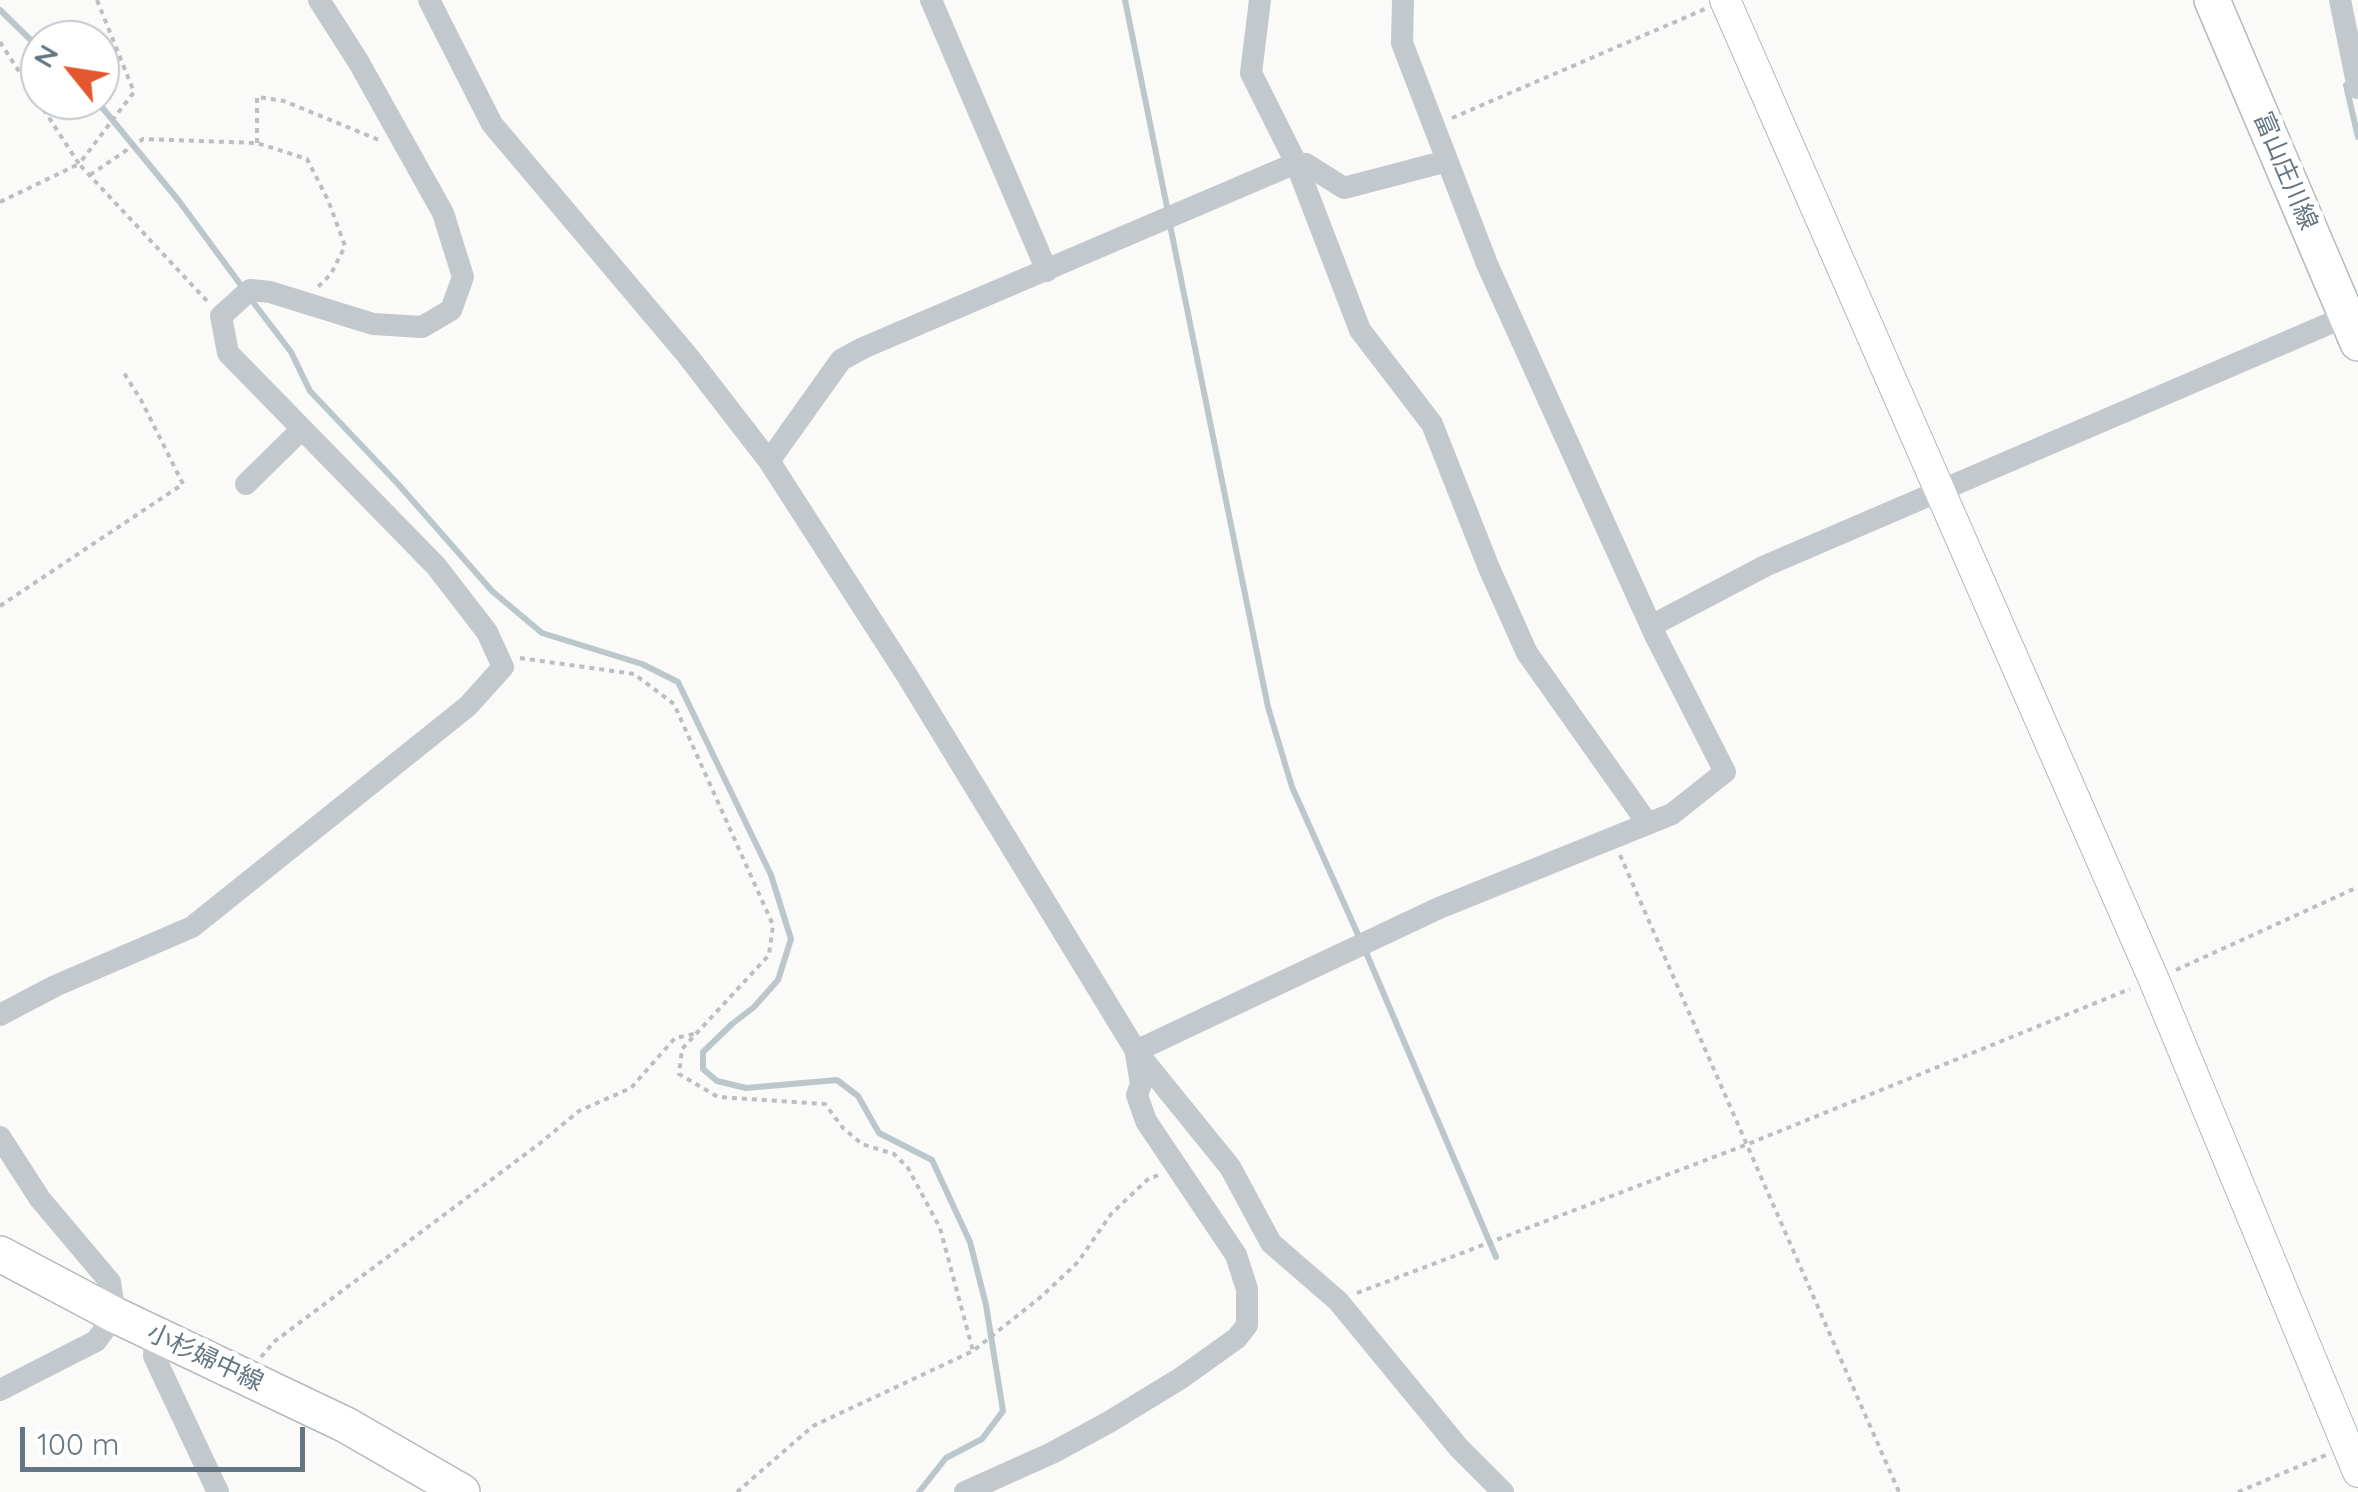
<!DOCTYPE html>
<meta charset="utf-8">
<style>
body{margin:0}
#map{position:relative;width:2358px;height:1492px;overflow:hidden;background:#fafaf8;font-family:Quicksand,sans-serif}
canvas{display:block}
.north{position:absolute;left:20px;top:20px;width:100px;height:100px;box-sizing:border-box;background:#fff;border:2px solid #c1c8cd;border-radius:50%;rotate:300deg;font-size:28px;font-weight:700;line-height:40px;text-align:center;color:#657683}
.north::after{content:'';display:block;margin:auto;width:35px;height:45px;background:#e4572e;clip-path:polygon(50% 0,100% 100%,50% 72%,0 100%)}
.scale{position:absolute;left:20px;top:1427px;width:285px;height:45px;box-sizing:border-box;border:5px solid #657683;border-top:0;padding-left:12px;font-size:30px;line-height:35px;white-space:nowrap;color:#657683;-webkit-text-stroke:8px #fff;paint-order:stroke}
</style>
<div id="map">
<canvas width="2358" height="1492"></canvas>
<div class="north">N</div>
<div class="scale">100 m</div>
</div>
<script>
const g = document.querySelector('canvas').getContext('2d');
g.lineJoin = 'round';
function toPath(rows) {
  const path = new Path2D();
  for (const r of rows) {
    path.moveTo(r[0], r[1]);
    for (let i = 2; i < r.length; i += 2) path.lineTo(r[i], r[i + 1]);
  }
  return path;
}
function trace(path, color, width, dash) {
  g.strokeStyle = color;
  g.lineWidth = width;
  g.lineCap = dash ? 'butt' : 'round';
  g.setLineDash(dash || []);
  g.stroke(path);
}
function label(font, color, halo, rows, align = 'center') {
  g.font = font + ' Quicksand,"Noto Sans JP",sans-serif';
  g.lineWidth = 10;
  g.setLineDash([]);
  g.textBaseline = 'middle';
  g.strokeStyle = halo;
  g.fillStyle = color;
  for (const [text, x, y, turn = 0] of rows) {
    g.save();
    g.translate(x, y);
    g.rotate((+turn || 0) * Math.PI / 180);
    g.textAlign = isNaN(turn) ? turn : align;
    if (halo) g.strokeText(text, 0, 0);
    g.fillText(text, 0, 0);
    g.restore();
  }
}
trace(toPath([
 [1125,0,1168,212],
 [0,10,40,49],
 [2346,85,2358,137],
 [96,100,179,201,243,288],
 [1170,225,1268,707,1292,787,1360,939],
 [250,298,291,352,310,391,398,484,492,591,542,633,642,664,678,682,771,875,791,939,778,980,754,1007,732,1024,703,1052,703,1069,717,1081,746,1088,837,1080,858,1096,879,1133,932,1160,970,1242,986,1305,1003,1411,982,1439,946,1458,919,1492],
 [1365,950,1496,1257]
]), '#bbc7cb', 6);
const secondary = toPath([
 [1725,0,2154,980,2358,1472]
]);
const primary = toPath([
 [2212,0,2358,343],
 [0,1254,115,1315,346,1425,462,1492]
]);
trace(secondary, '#b3babf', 32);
trace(primary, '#b5babe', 38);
trace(toPath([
 [0,42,79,164,134,92,97,0],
 [1452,118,1705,9],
 [257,143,257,97,284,101,379,140],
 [90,175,143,139,257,143,307,159,328,200,345,246,331,274,318,287],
 [0,202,79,164,207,301],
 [0,606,183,484,141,400,124,373],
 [520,658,634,674,674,704,773,925,769,955,682,1049,679,1074,718,1097,825,1104,843,1128,862,1144,894,1154,908,1168,940,1228,973,1351],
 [1620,855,1899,1492],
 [2176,970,2358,887],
 [1357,1293,1748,1144,2130,989],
 [261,1357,275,1341,539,1144,579,1111,631,1088,675,1038,694,1034],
 [737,1492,813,1426,973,1351,1042,1296,1078,1262,1111,1214,1147,1180,1158,1175],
 [2238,1492,2326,1455]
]), '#bbbfc2', 4, [5, 5]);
trace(toPath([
 [429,0,492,124,687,355,769,461,908,677,1136,1051,1230,1167,1271,1243,1338,1301,1459,1448,1503,1492],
 [931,0,1047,271],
 [1260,0,1251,73,1296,163,1360,330,1432,424,1489,568,1527,653,1648,824],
 [2340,0,2358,88],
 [769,461,841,360,863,348,1296,163,1306,164,1344,188,1447,161],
 [246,484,301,430],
 [1651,626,1765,566,2347,316],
 [0,1015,55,986,192,927,468,706,503,667,487,632,436,566,228,353,221,316,250,290,270,292,373,324,422,327,451,310,463,277,443,213,358,61,319,0],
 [1136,1051,1439,908,1672,814,1725,772,1655,635,1487,264,1402,43,1403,0],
 [0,1137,40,1199,110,1282,115,1315,96,1341,0,1390],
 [155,1334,154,1356,218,1492],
 [965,1492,1052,1453,1109,1422,1181,1378,1237,1338,1247,1325,1247,1289,1236,1255,1146,1121,1137,1095,1141,1084,1136,1054]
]), '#c3c8cc', 22);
trace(secondary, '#fff', 30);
trace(primary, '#fff', 35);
label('25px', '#657683', '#fff', [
 ["富山庄川線",2285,171,67],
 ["小杉婦中線",205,1358,25]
]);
</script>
